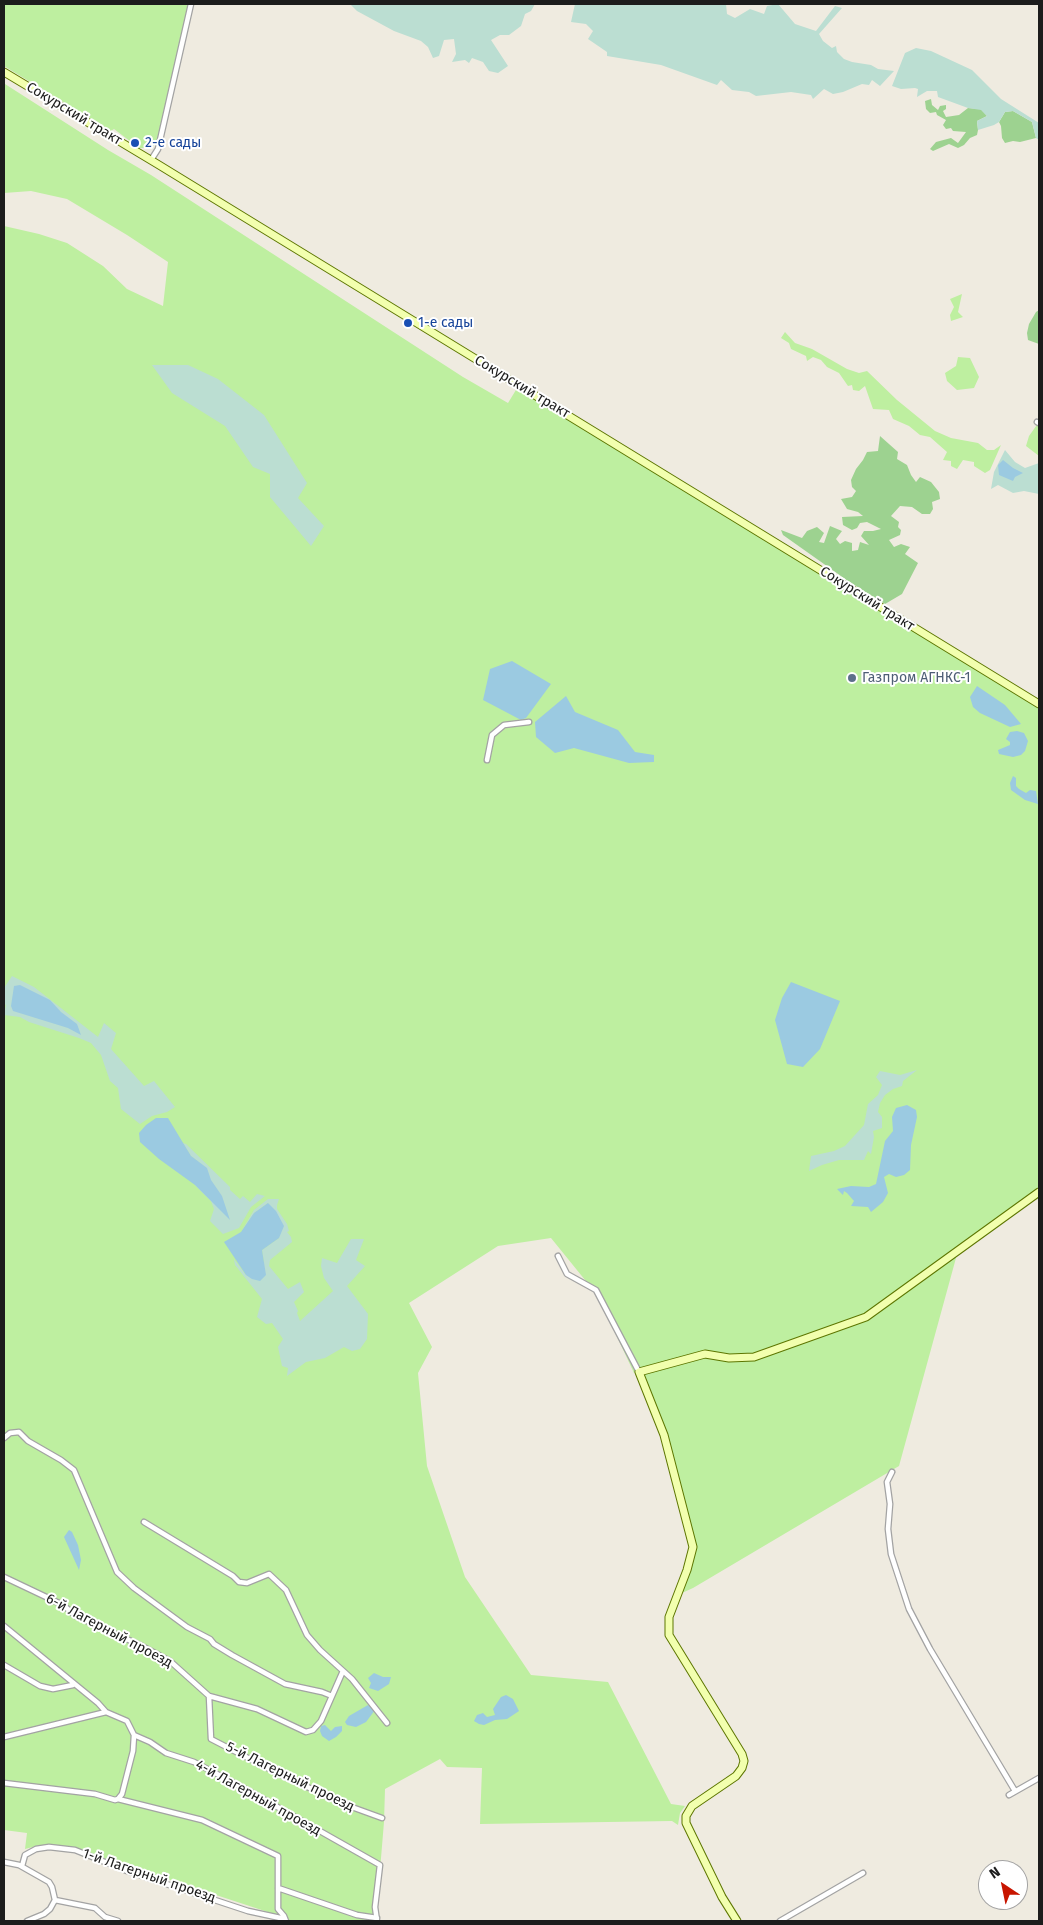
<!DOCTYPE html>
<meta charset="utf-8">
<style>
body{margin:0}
#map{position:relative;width:1043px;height:1925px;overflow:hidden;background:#efebe0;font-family:"Fira Sans",sans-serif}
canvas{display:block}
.frame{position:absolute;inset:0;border:5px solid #1c1c1c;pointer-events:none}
.north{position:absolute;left:978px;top:1860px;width:50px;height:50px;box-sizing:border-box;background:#fff;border:1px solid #a4a4a4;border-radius:50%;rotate:326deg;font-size:14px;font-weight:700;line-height:20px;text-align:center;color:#1c1c1c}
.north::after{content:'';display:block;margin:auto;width:18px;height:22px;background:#c81500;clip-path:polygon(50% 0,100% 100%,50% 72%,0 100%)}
</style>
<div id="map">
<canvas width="1043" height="1925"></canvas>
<div class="frame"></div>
<div class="north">N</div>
</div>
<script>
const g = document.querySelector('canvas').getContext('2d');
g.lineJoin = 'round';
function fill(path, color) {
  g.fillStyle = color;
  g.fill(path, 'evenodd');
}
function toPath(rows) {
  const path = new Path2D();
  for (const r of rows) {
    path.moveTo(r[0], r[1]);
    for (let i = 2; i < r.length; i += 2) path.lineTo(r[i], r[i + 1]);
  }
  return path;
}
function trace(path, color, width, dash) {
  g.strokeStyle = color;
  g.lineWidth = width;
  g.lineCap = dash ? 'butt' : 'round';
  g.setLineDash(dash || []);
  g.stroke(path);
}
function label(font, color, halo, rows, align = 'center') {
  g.font = font + ' "Fira Sans",sans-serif';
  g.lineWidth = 4;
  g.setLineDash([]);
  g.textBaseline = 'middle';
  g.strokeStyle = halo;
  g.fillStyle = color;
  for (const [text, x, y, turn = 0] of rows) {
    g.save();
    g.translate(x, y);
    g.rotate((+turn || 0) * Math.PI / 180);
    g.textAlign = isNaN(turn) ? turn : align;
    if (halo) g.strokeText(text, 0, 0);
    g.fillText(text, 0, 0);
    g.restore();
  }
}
fill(toPath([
 [4,4,188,4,157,143,150,148,139,148,114,129,111,131,4,66],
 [5,84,108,150,151,175,463,377,508,403,519,385,1039,704,1039,1192,954,1254,956,1258,899,1466,693,1588,682,1593,693,1547,674,1474,639,1372,634,1373,598,1296,551,1238,498,1246,409,1303,432,1347,418,1373,427,1466,465,1577,531,1675,608,1682,671,1804,685,1806,680,1813,678,1825,672,1821,480,1824,482,1768,447,1767,440,1759,385,1789,384,1822,377,1906,379,1921,289,1921,289,1919,73,1848,41,1845,25,1849,27,1833,4,1830,4,226,39,234,67,243,103,266,127,289,163,306,168,262,127,235,67,199,31,191,4,193],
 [962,294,958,312,963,317,951,321,950,315,954,307,950,299],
 [785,332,795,343,812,349,847,369,859,373,867,371,897,400,935,431,951,438,978,443,987,450,994,450,1001,445,990,470,985,473,974,466,974,462,963,460,957,469,951,466,951,461,943,460,947,452,930,437,920,435,909,426,893,419,889,410,873,409,865,386,859,391,853,390,852,385,848,386,839,373,827,367,821,360,813,357,807,361,806,356,791,349,789,343,781,338],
 [958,357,970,358,979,377,974,388,957,390,947,381,945,373,956,366],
 [1039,422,1039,456,1026,446,1029,436]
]), '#beefa0');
fill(toPath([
 [931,99,932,105,938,110,940,106,946,105,946,109,943,111,946,117,959,115,968,108,981,109,987,116,977,121,978,130,977,135,970,138,964,145,958,148,949,144,933,151,930,149,936,142,951,138,958,143,966,132,953,131,951,128,946,129,943,125,946,120,937,115,936,112,930,113,926,109,925,101],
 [1013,111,1032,122,1036,138,1020,142,1013,141,1005,143,1002,138,1001,126,999,122,1005,112],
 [1039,310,1039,344,1028,340,1027,333,1029,324,1036,312],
 [880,436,898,452,897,459,907,465,911,475,916,482,920,477,931,482,939,492,940,499,932,502,933,509,930,514,922,514,912,507,900,506,891,516,899,522,898,527,901,530,900,535,889,540,894,547,901,544,910,547,905,554,918,563,902,594,885,604,848,581,783,535,781,530,802,538,807,531,817,527,824,533,819,542,824,543,830,526,842,531,836,539,840,544,845,541,852,543,852,551,858,550,860,542,869,545,861,536,864,531,873,531,881,529,867,522,860,523,857,528,852,530,843,525,842,517,863,516,858,512,847,509,841,499,852,497,856,491,852,487,851,480,856,469,863,460,867,452,878,451]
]), '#9dd290');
fill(toPath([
 [350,4,535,4,531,11,525,14,521,26,509,35,500,35,491,40,508,66,498,73,489,71,483,62,472,58,469,63,465,60,452,62,456,54,454,39,444,40,439,56,433,58,428,47,421,41,394,31,357,11],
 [575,4,726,4,727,14,735,18,750,9,764,14,767,6,778,4,795,24,816,31,835,6,842,8,819,34,823,41,832,48,836,46,837,52,844,59,852,62,871,65,878,69,894,71,880,86,872,80,869,85,862,84,843,92,833,94,824,89,813,99,811,95,791,92,756,96,749,92,732,90,721,80,717,85,661,65,607,56,607,52,588,39,593,31,586,24,571,22],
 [916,48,931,51,972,70,1001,99,1039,123,1039,140,1036,138,1032,122,1013,111,1005,112,999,122,994,125,978,130,977,121,987,116,981,110,968,108,938,97,937,91,927,91,917,97,918,89,915,88,901,89,892,86,905,53],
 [152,365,188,365,218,379,264,415,307,483,298,498,324,526,311,546,270,497,270,474,253,467,225,426,172,393],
 [1005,450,1015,462,1025,468,1039,463,1039,494,1024,491,1013,493,998,485,991,489,994,472],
 [12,976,34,987,98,1037,104,1023,116,1033,111,1049,144,1086,154,1081,175,1107,167,1112,152,1116,140,1124,121,1109,118,1088,110,1081,101,1055,91,1043,79,1038,29,1022,20,1017,4,1015,6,1005,4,1004,4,988],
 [917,1070,903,1081,902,1086,893,1089,885,1095,880,1103,878,1112,882,1117,882,1128,873,1131,874,1137,871,1154,868,1151,864,1160,839,1160,822,1165,809,1171,811,1156,834,1151,845,1146,864,1125,868,1104,878,1095,882,1085,876,1077,880,1071,900,1075],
 [183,1143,186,1144,230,1187,230,1190,240,1199,243,1196,250,1202,257,1194,265,1196,251,1207,239,1228,223,1234,210,1221,214,1209,211,1201,195,1185,206,1168,191,1156],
 [268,1199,279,1199,277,1205,277,1209,287,1224,289,1231,287,1232,291,1237,292,1242,270,1260,269,1266,288,1289,300,1282,304,1292,294,1302,298,1311,297,1313,300,1321,333,1291,324,1278,321,1266,322,1258,337,1263,351,1239,364,1239,356,1260,365,1266,347,1286,368,1314,367,1339,360,1349,352,1351,344,1347,325,1358,306,1362,287,1376,288,1368,282,1366,278,1347,283,1339,272,1323,266,1324,257,1317,262,1299,235,1265,234,1259,246,1275,264,1262,262,1250,279,1238,268,1203,254,1213,241,1232,254,1210]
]), '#bbded2');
fill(toPath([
 [1003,460,1013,468,1023,473,1015,477,1013,481,999,475,998,465],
 [512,661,551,684,526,718,521,720,483,700,490,669],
 [977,686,1005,705,1021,724,1010,727,980,713,973,707,970,697],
 [566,696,575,712,618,730,635,752,654,755,654,762,629,763,574,748,555,753,536,737,535,722],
 [1017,731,1024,733,1028,741,1025,751,1021,755,1013,757,999,754,998,750,1010,745,1010,742,1006,739,1010,732],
 [1013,776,1016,778,1016,786,1019,789,1026,793,1030,790,1036,791,1038,804,1025,800,1011,790,1010,783],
 [791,982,840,1001,820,1049,803,1067,787,1064,775,1020,782,998],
 [20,985,50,1000,61,1012,77,1024,81,1035,68,1028,13,1011,11,1006,14,986],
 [907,1105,916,1110,917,1117,911,1145,910,1170,904,1175,896,1177,889,1174,884,1177,888,1193,883,1202,871,1212,868,1207,851,1206,854,1201,847,1193,844,1191,843,1195,837,1189,851,1186,869,1187,876,1184,885,1141,893,1131,892,1117,896,1108],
 [156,1118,168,1118,191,1156,207,1168,211,1180,222,1196,230,1220,195,1185,159,1159,140,1142,139,1133,146,1125],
 [268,1203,276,1211,284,1226,279,1238,262,1250,266,1275,260,1281,252,1279,246,1275,224,1242,241,1232,254,1213],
 [69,1530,72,1532,78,1545,81,1560,79,1570,64,1537],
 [374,1673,383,1677,391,1677,389,1684,378,1691,369,1688,371,1683,368,1678],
 [506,1695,513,1699,519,1711,507,1719,495,1720,484,1725,479,1724,474,1721,477,1715,483,1713,487,1717,495,1715,493,1709,501,1697],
 [368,1705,375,1710,366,1722,356,1727,347,1725,345,1722,349,1716],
 [325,1725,331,1731,335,1727,342,1726,342,1731,336,1737,329,1741,322,1736,320,1731,321,1726]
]), '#9bcae1');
const street = toPath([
 [151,160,158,149,191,4],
 [1037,422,1039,423],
 [487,760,492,735,504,725,529,722],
 [558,1256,567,1274,596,1290,639,1372],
 [4,1438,10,1433,19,1432,28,1441,61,1460,74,1470,117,1572,134,1588,187,1627,210,1639,214,1644,232,1655,285,1684,322,1692,332,1696],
 [892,1472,887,1482,890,1504,888,1529,891,1554,909,1609,930,1649,1015,1791],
 [144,1522,233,1576,239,1582,247,1583,269,1574,286,1590,307,1635,320,1650,352,1679,387,1723],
 [4,1577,63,1605,76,1616,142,1646,170,1661,209,1696,257,1709,306,1732,313,1730,321,1721,343,1671],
 [4,1626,98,1703,106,1712],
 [4,1665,40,1686,53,1689,73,1685],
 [209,1696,211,1739,281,1775,349,1806,382,1818],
 [134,1735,150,1742,166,1753,194,1762,242,1787,380,1865,375,1907,377,1921],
 [4,1737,106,1712,127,1721,134,1735,133,1751,122,1794,118,1799,202,1820,278,1856,278,1909,284,1916,286,1921],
 [4,1783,95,1794,115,1800,118,1799],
 [1009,1795,1039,1778],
 [4,1862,19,1865,49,1882,52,1887,55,1900],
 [22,1866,25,1855,36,1849,49,1847,75,1850,127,1871,248,1911,285,1919],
 [278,1888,357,1915,377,1918],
 [55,1900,95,1908,105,1917,118,1921],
 [27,1921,44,1914,50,1909,55,1900],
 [780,1921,863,1873]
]);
const secondary = toPath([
 [4,72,159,165,1039,704],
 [737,1921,722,1897,686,1823,686,1816,692,1806,736,1776,742,1768,744,1761,742,1754,669,1635,669,1617,687,1570,693,1547,664,1435,639,1372,705,1354,729,1358,754,1357,866,1317,1039,1192]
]);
trace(street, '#a3a3a3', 7);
trace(secondary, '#5d7600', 9);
trace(street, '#fff', 4.5);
trace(secondary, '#f2ffae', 7);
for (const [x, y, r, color] of [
 [135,143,5,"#1a4fb4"],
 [408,323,5,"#1a4fb4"],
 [852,678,5,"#5c6f8a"]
]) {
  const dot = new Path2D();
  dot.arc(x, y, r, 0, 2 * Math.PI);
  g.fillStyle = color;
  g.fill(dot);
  trace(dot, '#fff', 2);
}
label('14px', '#1c1c1c', '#fff', [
 ["Сокурский тракт",74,114,31],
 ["Сокурский тракт",522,387,31],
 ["Сокурский тракт",867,599,32],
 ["6-й Лагерный проезд",109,1631,28],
 ["5-й Лагерный проезд",290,1777,26],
 ["4-й Лагерный проезд",258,1798,29],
 ["1-й Лагерный проезд",149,1876,19]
]);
label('14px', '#164399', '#fff', [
 ["2-е сады",145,143],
 ["1-е сады",418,323]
], 'left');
label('14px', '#4e5e75', '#fff', [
 ["Газпром АГНКС-1",862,678]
], 'left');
</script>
